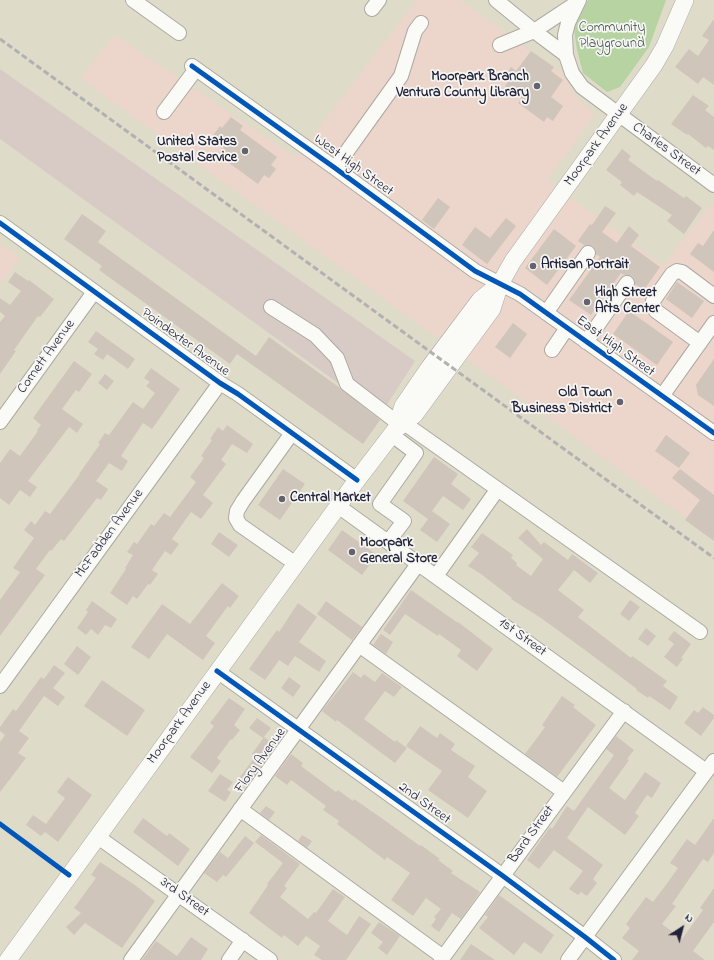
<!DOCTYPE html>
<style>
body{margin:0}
#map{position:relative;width:714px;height:960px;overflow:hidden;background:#dfdbc9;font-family:"Indie Flower",sans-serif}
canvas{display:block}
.north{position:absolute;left:662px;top:908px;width:40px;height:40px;-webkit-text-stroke:3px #f6f6f2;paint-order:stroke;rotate:36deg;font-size:11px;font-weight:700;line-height:16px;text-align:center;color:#22223b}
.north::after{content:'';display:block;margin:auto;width:14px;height:18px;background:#22223b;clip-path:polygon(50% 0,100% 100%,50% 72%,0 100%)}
</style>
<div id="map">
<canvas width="714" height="960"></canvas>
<div class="north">N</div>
</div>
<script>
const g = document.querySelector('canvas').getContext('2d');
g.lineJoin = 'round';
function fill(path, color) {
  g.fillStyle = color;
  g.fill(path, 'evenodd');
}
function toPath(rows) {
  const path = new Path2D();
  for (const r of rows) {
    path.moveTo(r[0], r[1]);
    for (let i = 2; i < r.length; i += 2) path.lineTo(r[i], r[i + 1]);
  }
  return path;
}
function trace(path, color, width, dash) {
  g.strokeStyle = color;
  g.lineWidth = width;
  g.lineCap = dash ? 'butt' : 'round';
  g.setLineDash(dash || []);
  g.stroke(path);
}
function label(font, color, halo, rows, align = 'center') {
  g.font = font + ' "Indie Flower",sans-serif';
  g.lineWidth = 3.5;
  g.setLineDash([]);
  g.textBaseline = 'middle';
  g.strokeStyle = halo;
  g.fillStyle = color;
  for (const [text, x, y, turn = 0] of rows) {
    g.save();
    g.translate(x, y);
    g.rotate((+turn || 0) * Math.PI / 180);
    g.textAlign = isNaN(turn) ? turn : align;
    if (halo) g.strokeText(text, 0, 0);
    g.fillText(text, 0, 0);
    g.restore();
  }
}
fill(toPath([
 [417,0,460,0,563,74,577,98,595,115,547,180,663,266,711,204,714,206,714,538,80,78,115,35,296,158],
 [0,244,20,258,0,285]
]), '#ecd5ca');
fill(toPath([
 [0,69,415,361,381,414,0,139]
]), '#d8cbc5');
fill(toPath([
 [588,0,666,0,649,47,620,87,607,92,583,73,577,50,574,29]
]), '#b6d3a1');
fill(toPath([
 [714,19,714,85,703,77,698,84,675,67,689,49,698,56,709,40,702,36],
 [531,51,554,67,551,71,563,80,551,97,563,106,553,121,547,117,544,122,518,103,522,98,505,86,511,78,506,75,511,67,516,71],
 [693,95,709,106,705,110,714,117,714,150,708,146,706,148,688,134,687,135,671,124],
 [231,117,243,126,240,130,277,157,271,165,276,169,269,178,264,175,258,184,218,155,224,147,211,138,220,126,222,128],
 [622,149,631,156,628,160,657,181,658,180,684,198,686,196,702,208,684,234,667,221,672,215,637,192,634,196,620,185,622,182,606,170],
 [438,198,450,207,434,229,422,220],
 [605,206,616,213,602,232,617,243,629,226,639,235,631,246,660,267,644,290,635,284,635,280,632,276,628,275,624,275,621,273,591,315,569,300,600,257,596,254,596,250,593,246,589,245,584,245,578,241,590,224,592,225],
 [82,214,106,231,98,242,256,356,269,337,340,388,380,420,363,444,237,354,230,364,99,270,102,266,64,239],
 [506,218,516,226,487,264,462,245,475,227,490,238],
 [554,229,576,246,547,285,525,268],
 [714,230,714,272,690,254,698,243,703,246],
 [15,272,28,281,29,280,54,299,40,317,38,316,14,350,16,351,0,374,0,322,5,316,0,312,0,298,10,305,21,291,8,282],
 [677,282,704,301,692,318,666,299],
 [629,311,673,342,657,365,613,334],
 [513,323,527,334,510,358,495,347],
 [96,331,135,359,128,369,107,354,103,360,94,354,98,349,88,342],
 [714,359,714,406,698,395,696,385],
 [74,361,92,374,79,392,76,390,62,409,83,424,77,433,69,427,28,481,37,487,30,497,20,490,9,505,0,498,0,463,10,449,20,456,38,431,37,430,41,425,33,418],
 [151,368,180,389,152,429,143,423,121,456,128,461,122,471,109,463,96,481,108,489,101,500,97,498,64,541,61,539,51,551,50,550,36,569,45,575,0,636,0,600,20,572,13,568,34,538,24,530,31,521,35,525,45,511,50,514,80,474,79,474,100,444,98,443,105,433,109,435,133,402,143,409,155,393,146,386,150,382,144,378],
 [105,374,114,381,107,390,98,383],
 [227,425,253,444,247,453,232,444,221,460,226,464,203,495,213,503,201,519,191,512,172,539,179,544,171,555,165,551,152,570,158,574,150,585,148,584,137,599,133,596,127,605,110,593,126,569,125,568,133,555,127,552,134,542,137,544,151,524,154,526,164,513,170,517,196,482,190,477,204,458,201,456,212,440,210,439,218,427,223,431],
 [666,435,690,453,679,468,655,451],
 [434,457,458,474,451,484,471,499,463,510,443,496,432,511,450,524,437,542,420,530,428,519,403,501],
 [283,469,305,484,280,520,258,505],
 [680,469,714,495,714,541,685,520,700,500,672,478],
 [527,529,541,545,544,542,568,560,572,554,598,573,590,583,574,570,558,590,584,610,578,617,631,658,632,656,667,681,663,686,678,697,670,710,649,696,648,698,636,690,637,689,589,653,541,618,511,599,512,598,481,574,468,566,479,553,471,547,482,533,513,555,511,558,517,563,516,565,531,576,543,559,518,538],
 [342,530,377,555,362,575,328,550],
 [219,532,238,545,229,557,211,544],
 [222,583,239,596,230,608,228,606,206,636,215,643,203,660,167,634,149,659,131,647,162,604,190,624],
 [411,590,458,623,458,622,493,649,477,671,457,656,461,650,439,634,438,636,405,614,390,635,383,630],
 [630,600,640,607,629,621,620,614],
 [92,601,117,619,111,628,105,625,98,635,91,629,86,635,77,628,88,612,86,610],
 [326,601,362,627,352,640,317,614],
 [298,603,317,617,299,642,326,661,319,672,295,656,288,666,279,660,265,680,249,669,277,630,279,632],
 [646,628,656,636,648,646,638,639],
 [674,631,691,644,681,658,683,659,677,667,664,657,674,644,668,639],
 [381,634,393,642,386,654,373,645],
 [77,646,91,657,78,675,64,664],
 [54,665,65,673,53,688,65,697,58,706,44,696,19,731,29,738,18,753,26,758,0,792,0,742,5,735,0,731,0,727,13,709,16,711,41,677,44,679],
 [353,672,361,678,364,674,375,682,382,673,402,687,394,697,385,691,364,719,395,742,396,740,407,748,395,763,337,720,336,722,322,711],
 [289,677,301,686,293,697,281,688],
 [102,680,145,710,127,736,84,706],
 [562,696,575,705,573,707,596,725,557,777,525,754,545,727,542,725],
 [229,698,245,709,234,725,240,730,232,740,231,739,217,758,221,761,212,773,190,757,214,726,210,723],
 [703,707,714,715,714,718,701,736,684,723,694,710,698,713],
 [257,718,271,728,263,738,249,728],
 [420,726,437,738,440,733,455,744,451,750,475,766,468,777,487,791,468,818,428,790,442,771,406,746],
 [616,736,634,750,627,759,629,760,609,788,625,800,645,772,661,783,652,798,647,795,635,813,639,816,625,835,588,807,567,838,603,865,593,879,597,883,587,896,581,892,578,895,569,889,583,871,554,850,539,869,527,860,550,827,552,829,567,806,574,811,614,755,606,749],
 [264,737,276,746,249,783,240,777,255,757,252,754],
 [291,754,303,763,301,766,336,792,338,790,353,801,354,799,380,817,420,846,421,845,440,859,438,860,453,871,451,873,480,892,461,919,452,913,439,932,431,926,436,919,434,917,441,909,426,898,413,916,391,900,410,873,387,857,385,860,337,824,339,821,323,810,326,806,291,780,287,785,275,776],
 [220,774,233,782,227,790,231,792,225,802,208,791],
 [68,777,92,795,58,842,45,832,41,836,26,825,33,815,46,824,65,798,57,792],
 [266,806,275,812,269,820,260,813],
 [143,818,167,836,169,833,190,849,178,866,133,832],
 [714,818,714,853,708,862,703,859,672,904,676,906,662,924,682,939,703,910,700,908,714,888,714,922,693,951,705,960,632,960,639,951,622,938,630,928,626,924,646,897,653,902,668,882,678,868,670,863,687,839,695,845],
 [261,835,300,864,284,886,287,888,280,897,308,919,314,912,316,913,333,889,345,897,328,921,347,935,359,916,371,924,346,960,322,960,314,955,320,946,306,936,298,946,284,935,282,938,249,913,268,885,267,884,283,863,255,842],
 [302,835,312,841,307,848,298,841],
 [245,836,254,843,226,877,223,875,217,882,204,873,220,852,228,858],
 [100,862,135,885,155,901,122,948,85,923,74,935,66,927,81,913,74,908,96,878,91,875],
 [499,895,554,935,541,954,524,942,514,955,479,928,488,917,485,915],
 [379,922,400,936,387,955,378,948,383,942,371,933],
 [191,937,208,949,201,960,142,960,156,941,177,956],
 [471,944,495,960,460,960]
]), '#d0c5ba');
const minor = toPath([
 [133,0,179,33],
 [496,0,534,31,578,2],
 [579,0,568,23,565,35,566,55,572,73,582,87,714,185],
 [372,9,379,0],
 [500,45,534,31,566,55],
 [192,66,335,168,475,271,520,294,714,433],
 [164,112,196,69],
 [335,168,401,76,415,31,421,23],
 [0,223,220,383,238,394,357,480],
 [271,307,315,335,337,358,347,384,398,423],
 [546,313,588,253],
 [586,342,627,283],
 [700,343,656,311,653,305,653,301,672,274,677,271,682,272,714,296],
 [552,350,567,328],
 [662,396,714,323],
 [0,422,94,292],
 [404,423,700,632],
 [292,433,243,501,237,511,236,518,240,525,296,564],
 [338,506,706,771],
 [388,542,404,521,380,504,416,453,392,435],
 [436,576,497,490],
 [359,645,564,792],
 [217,671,503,876,585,937,614,960],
 [0,686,220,383],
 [240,809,443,957],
 [98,837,270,960],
 [131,960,418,564],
 [229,960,243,940],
 [441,960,624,711],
 [568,960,714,761]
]);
const major = toPath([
 [396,429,403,406,429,368,480,300,500,284],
 [8,960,357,480,396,429,415,414,492,309,500,284,513,261,654,65,665,46,685,0]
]);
trace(minor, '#acaaa1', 16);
trace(major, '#acaaa1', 18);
trace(minor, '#fafaf7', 14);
trace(major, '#fafaf7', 17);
trace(toPath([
 [0,39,714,558]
]), '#b2b1b2', 3, [6, 3]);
trace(toPath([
 [192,66,335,168,475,271,520,294,714,433],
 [0,223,220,383,238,394,357,480],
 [217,671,503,876,585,937,614,960],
 [0,824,69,875]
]), '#0057b8', 5);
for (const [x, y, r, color] of [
 [537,86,4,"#64636d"],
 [245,151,4,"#64636d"],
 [533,266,4,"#64636d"],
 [587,302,4,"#64636d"],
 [620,402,4,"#64636d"],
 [282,499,4,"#64636d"],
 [352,552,4,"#64636d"]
]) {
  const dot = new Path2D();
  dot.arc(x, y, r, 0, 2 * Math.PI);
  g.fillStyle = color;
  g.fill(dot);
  trace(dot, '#f6f6f2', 1.5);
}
label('14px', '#445550', '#f6f6f2', [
 ["Community",612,29],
 ["Playground",612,45]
]);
label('bold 14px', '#22223b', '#f6f6f2', [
 ["Moorpark Branch",529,78,"right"],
 ["Ventura County Library",529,94,"right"],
 ["United States",237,143,"right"],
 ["Postal Service",237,159,"right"],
 ["Artisan Portrait",541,266],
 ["High Street",595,294],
 ["Arts Center",595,310],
 ["Old Town",612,394,"right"],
 ["Business District",612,410,"right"],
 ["Central Market",290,499],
 ["Moorpark",360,544],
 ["General Store",360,560]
], 'left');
label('14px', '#22223b', '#f6f6f2', [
 ["Moorpark Avenue",597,145,-54],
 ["Charles Street",666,150,36],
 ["West High Street",353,166,36],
 ["Poindexter Avenue",185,343,36],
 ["East High Street",615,347,36],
 ["Cornett Avenue",47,357,-54],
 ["McFadden Avenue",110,534,-54],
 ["1st Street",522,638,36],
 ["Moorpark Avenue",180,723,-54],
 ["Flory Avenue",261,761,-54],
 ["2nd Street",424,804,36],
 ["Bard Street",532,835,-54],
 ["3rd Street",184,898,36]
]);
</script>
